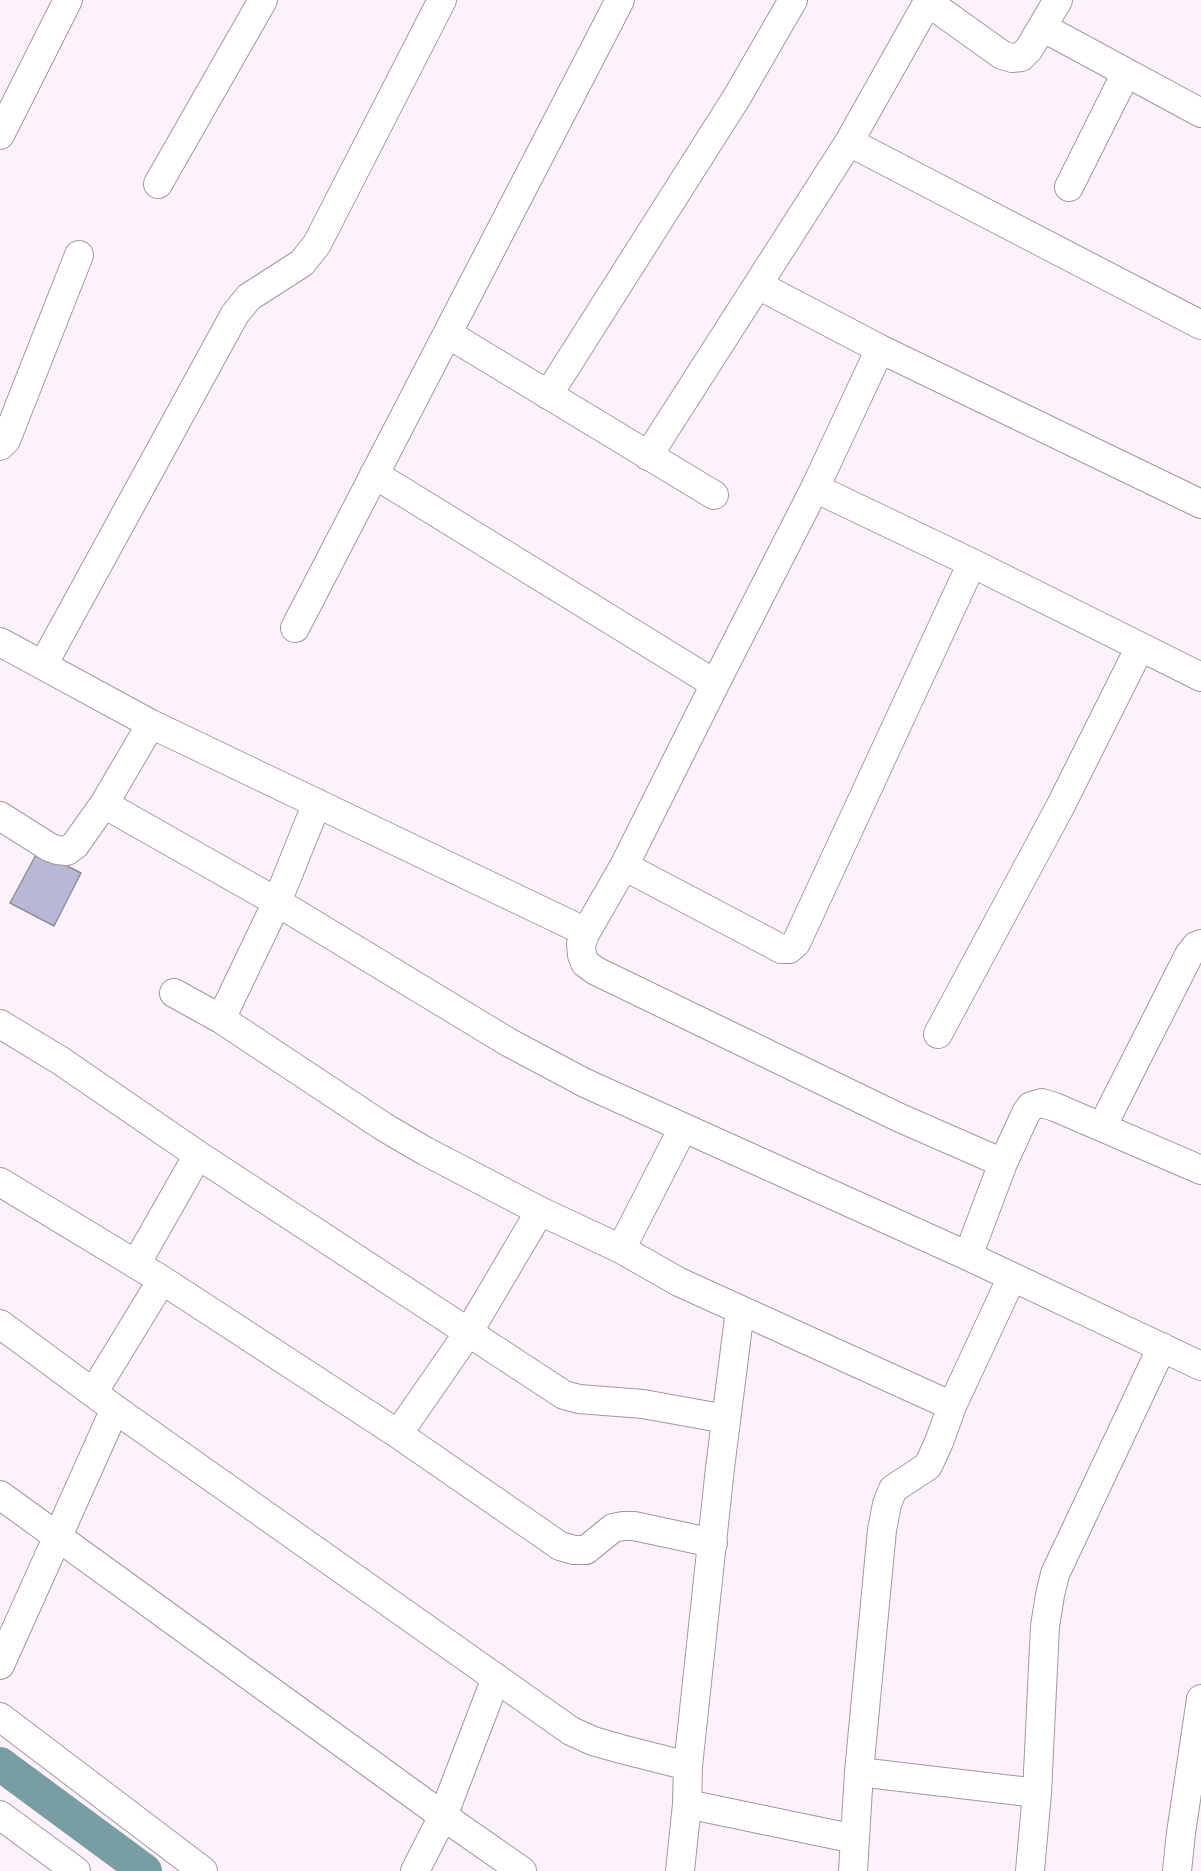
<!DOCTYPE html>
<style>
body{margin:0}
canvas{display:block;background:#fdf2fc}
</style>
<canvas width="1201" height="1871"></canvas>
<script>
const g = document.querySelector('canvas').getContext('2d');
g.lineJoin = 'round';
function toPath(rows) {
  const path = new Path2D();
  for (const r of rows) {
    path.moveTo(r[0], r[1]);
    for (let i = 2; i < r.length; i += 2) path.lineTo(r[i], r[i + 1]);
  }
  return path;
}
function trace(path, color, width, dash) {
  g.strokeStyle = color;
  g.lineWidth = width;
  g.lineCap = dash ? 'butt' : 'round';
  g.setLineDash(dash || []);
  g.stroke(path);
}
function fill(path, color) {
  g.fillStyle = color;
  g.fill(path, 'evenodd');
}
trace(toPath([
 [0,1764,145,1871]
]), '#789ea4', 34);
const building = toPath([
 [38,851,81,873,54,926,10,903,38,851]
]);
fill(building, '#b7b8d6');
trace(building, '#8f8f9b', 1.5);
const street = toPath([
 [928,2,1002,55,1012,58,1021,57,1029,49,1058,0],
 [1042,27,1201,113],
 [0,135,68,0],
 [849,142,1201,325],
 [158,184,263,0],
 [1069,187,1126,73],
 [758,285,880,349,1201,504],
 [448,334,714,495],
 [880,349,815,488,715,684,624,866,586,932,581,944,582,955,585,963,596,971,900,1118,1003,1163],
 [548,395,737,97,793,0],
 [0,446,6,440,79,255],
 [648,456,849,142,929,0],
 [374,474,715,684],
 [815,488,972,563,1201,677],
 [295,628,620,0],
 [0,642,151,724,586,932],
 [43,665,235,314,249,297,302,263,317,244,442,0],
 [104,804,277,902,508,1042,585,1083,968,1256,1201,1366],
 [0,816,49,847,57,850,67,851,75,845,104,804,151,724],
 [624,866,774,945,781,949,789,949,796,943,972,563],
 [174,993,221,1019,384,1127,425,1151,540,1211,621,1249,679,1282,952,1406],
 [221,1019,277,902,317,803],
 [0,1024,61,1061,198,1155,564,1395,579,1399,643,1404,726,1419],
 [938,1034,1060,807,1140,647],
 [1102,1127,1189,955,1196,946,1201,944],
 [0,1182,162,1280,398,1434,560,1546,574,1550,586,1550,613,1528,623,1526,634,1526,713,1543],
 [621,1249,683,1128],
 [968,1256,1003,1163,1026,1113,1031,1106,1042,1103,1055,1107,1201,1170],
 [136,1264,198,1155],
 [0,1324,115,1409,571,1731,593,1741,621,1749,688,1766],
 [93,1393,162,1280],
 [398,1434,468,1333,540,1211],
 [0,1495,443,1816,522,1871],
 [0,1665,115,1409],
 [0,1717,203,1871],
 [859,1772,1037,1793],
 [687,1804,855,1839],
 [0,1815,76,1871],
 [415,1871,443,1816,496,1678],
 [680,1871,687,1804,688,1766,720,1468,740,1310],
 [853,1871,859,1772,882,1530,887,1504,893,1489,928,1466,939,1442,952,1406,1012,1277],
 [1030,1871,1037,1793,1045,1626,1050,1595,1055,1574,1162,1347],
 [1177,1871,1181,1833,1201,1699]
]);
trace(street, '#a298a1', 30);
trace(street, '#fff', 28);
</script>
